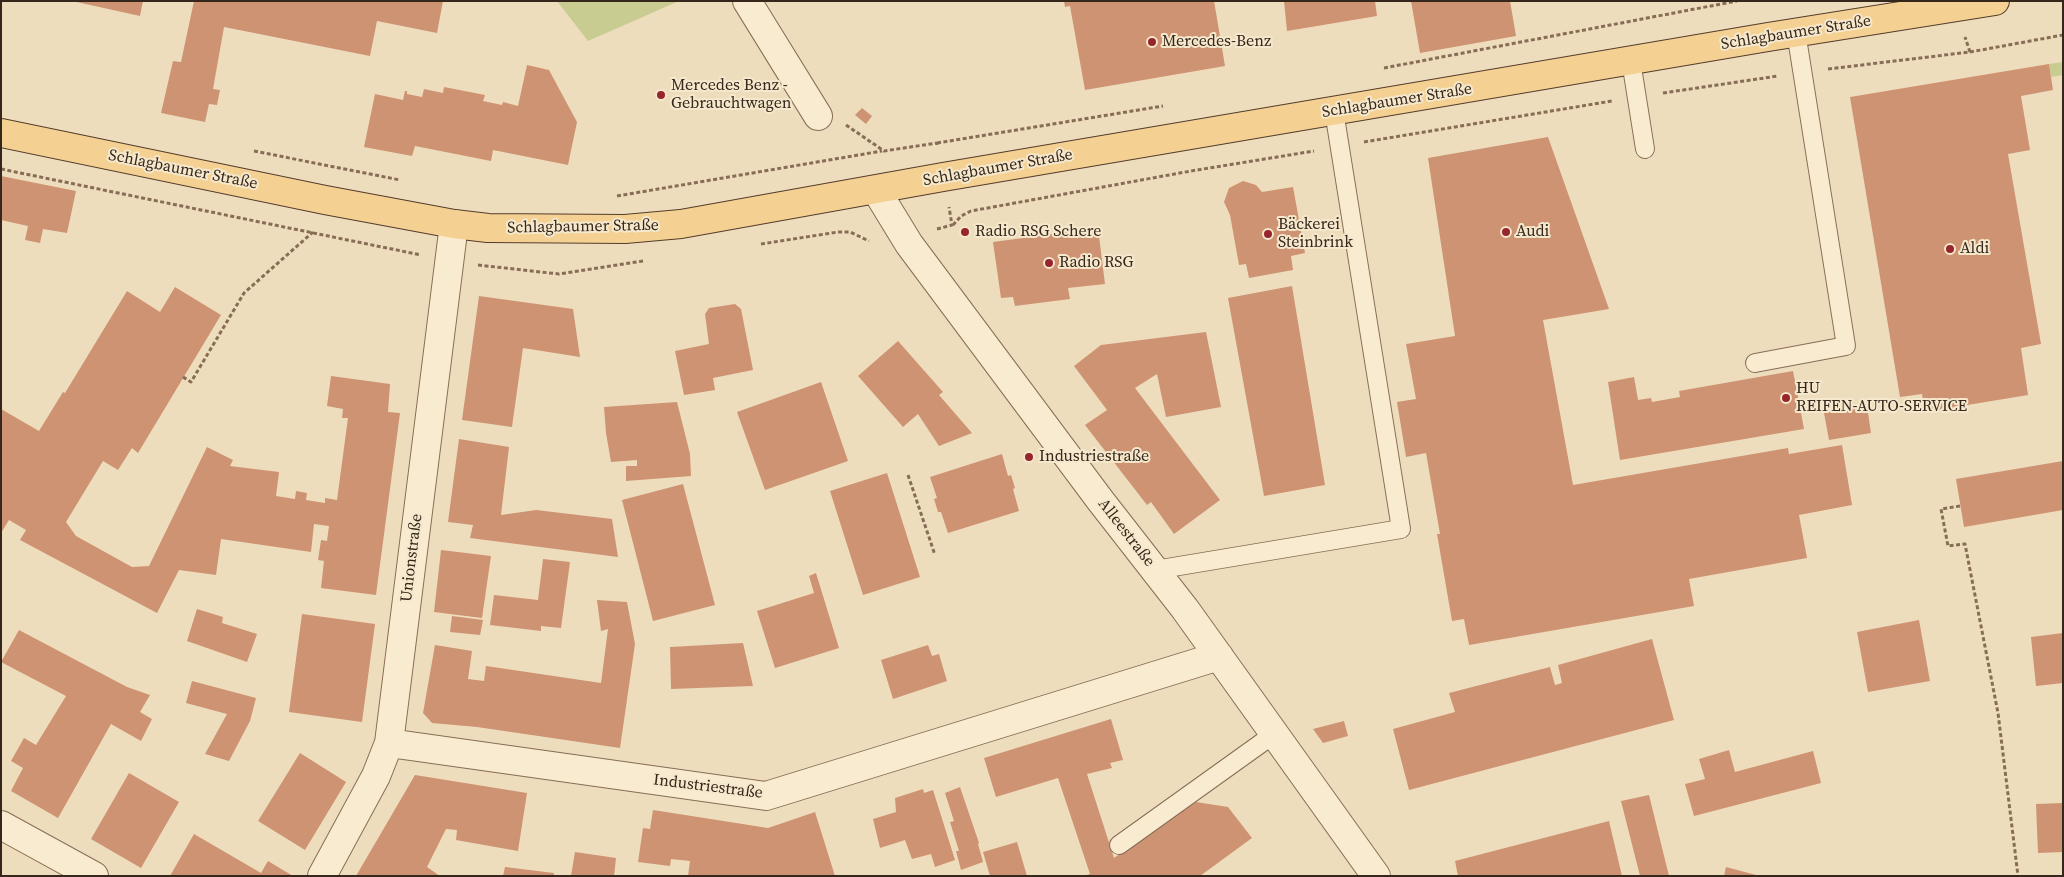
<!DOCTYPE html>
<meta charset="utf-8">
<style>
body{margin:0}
#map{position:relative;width:2064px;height:877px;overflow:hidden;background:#eeddbd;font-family:"Source Serif 4",serif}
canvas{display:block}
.frame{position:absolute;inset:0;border:2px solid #35271b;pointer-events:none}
</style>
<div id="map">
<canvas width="2064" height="877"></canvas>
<div class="frame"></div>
</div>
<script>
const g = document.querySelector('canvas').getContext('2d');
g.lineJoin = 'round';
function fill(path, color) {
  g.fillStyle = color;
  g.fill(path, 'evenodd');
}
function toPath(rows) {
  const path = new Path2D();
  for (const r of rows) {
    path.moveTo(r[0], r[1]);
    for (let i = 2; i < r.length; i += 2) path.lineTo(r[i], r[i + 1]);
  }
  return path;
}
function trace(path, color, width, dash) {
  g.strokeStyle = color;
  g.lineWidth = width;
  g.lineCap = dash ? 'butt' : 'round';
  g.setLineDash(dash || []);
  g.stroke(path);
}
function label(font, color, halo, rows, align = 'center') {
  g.font = font + ' "Source Serif 4",serif';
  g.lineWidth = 4;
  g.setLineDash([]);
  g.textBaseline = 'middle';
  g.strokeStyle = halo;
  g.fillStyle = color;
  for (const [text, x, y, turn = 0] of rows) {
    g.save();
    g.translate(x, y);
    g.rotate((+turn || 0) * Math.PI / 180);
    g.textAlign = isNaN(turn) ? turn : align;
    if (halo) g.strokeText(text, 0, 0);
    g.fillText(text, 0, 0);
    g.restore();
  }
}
fill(toPath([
 [557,1,679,1,588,41],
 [2063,62,2063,75,2051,77,2049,64]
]), '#c8cc91');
fill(toPath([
 [72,1,143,1,140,16],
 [194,1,443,1,437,33,377,21,370,56,224,27,213,89,220,90,217,105,209,104,205,122,161,113,173,61,181,62],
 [1064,1,1214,1,1225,66,1085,90,1070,6,1065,7],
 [1284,1,1375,1,1377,16,1287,31],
 [1411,1,1510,1,1516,36,1420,53],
 [2049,64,2053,90,2021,96,2030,150,2008,154,2041,344,2021,348,2028,395,1925,412,1922,394,1900,397,1850,97],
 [527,65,549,70,577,122,568,165,493,150,491,161,415,146,412,156,364,147,375,94,403,100,405,91,407,91,407,94,422,97,424,89,443,93,444,87,485,95,483,101,502,105,503,102,518,106],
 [862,108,872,116,866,124,855,115],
 [1548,137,1609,309,1543,320,1573,485,1788,448,1789,454,1842,445,1852,505,1799,515,1807,558,1689,579,1694,606,1469,645,1464,619,1452,621,1437,534,1440,534,1426,453,1406,457,1397,402,1416,399,1406,344,1455,336,1428,158],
 [1,176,76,191,67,233,43,229,40,243,25,240,28,226,1,220],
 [1243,181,1256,185,1262,192,1293,187,1305,253,1291,256,1293,270,1249,278,1246,264,1239,265,1230,215,1224,202,1229,188],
 [1098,228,1105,284,1068,288,1070,299,1015,306,1013,297,1001,298,993,242],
 [1292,286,1325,485,1264,496,1228,298],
 [175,287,221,315,138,453,132,448,118,470,103,461,66,522,76,536,132,567,149,566,207,447,233,460,230,466,279,472,276,496,295,499,296,491,307,493,306,500,325,503,325,498,337,500,348,418,342,418,343,409,327,406,331,376,390,384,388,412,400,413,376,595,321,588,324,561,318,560,321,540,327,541,329,526,314,524,311,552,221,539,216,575,179,570,157,613,20,540,26,530,9,520,1,533,1,409,39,431,63,392,65,393,127,291,160,312],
 [479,296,573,309,580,357,523,348,512,427,462,420],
 [735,304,741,309,753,370,713,378,715,390,684,395,675,351,709,344,705,314,709,308],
 [1206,332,1221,407,1166,417,1157,374,1135,388,1220,500,1174,534,1151,502,1147,505,1085,425,1107,410,1074,366,1101,345],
 [898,341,943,392,939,395,972,433,939,446,918,414,903,427,858,376],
 [1793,371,1804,429,1620,460,1608,382,1634,377,1638,400,1651,398,1652,402,1680,397,1679,391],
 [821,382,848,461,765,490,737,412],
 [677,402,690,454,691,476,626,481,626,466,637,466,637,460,611,462,606,433,604,407],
 [1867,406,1871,433,1829,440,1824,413],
 [459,439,509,447,501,515,536,510,612,519,618,557,470,538,473,525,448,522],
 [1002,454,1008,476,1011,475,1015,488,1013,489,1019,511,948,533,941,512,938,512,934,499,937,498,930,477],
 [2063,461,2063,510,1964,527,1956,479],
 [887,473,920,577,863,595,830,491],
 [683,484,715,605,653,621,622,500],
 [441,550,491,556,482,618,434,612],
 [543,559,570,562,561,628,541,626,541,631,490,625,494,595,538,600],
 [816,573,839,648,775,668,757,611,814,593,809,576],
 [597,600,627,602,635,644,620,748,477,727,432,723,423,713,435,645,472,651,468,679,484,681,486,666,601,683,608,629,601,631],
 [197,609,223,617,222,623,257,634,247,662,187,641],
 [302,614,375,624,362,722,289,712],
 [452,616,483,620,480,635,450,632],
 [1919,620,1930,681,1868,692,1857,632],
 [19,630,127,687,150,695,140,712,152,719,141,741,111,724,58,818,11,791,23,768,11,761,24,738,36,745,66,696,1,662],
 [2063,633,2063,683,2036,686,2031,637],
 [1652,639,1674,720,1409,790,1393,729,1455,712,1449,693,1550,667,1555,685,1562,683,1558,665],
 [743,643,753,686,671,689,670,647],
 [928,645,932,656,939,654,947,681,893,699,881,660],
 [192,681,256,698,250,721,229,761,205,754,227,714,186,703],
 [1111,719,1123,760,1110,763,1112,768,1087,774,1114,858,1196,802,1228,807,1252,838,1200,876,1083,876,1090,874,1058,778,996,797,984,758],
 [1344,721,1348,736,1323,743,1313,729],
 [1729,750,1735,772,1813,751,1821,783,1694,816,1685,784,1705,779,1699,759],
 [300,753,346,782,305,850,258,821],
 [129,773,179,802,141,868,91,839],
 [415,775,527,793,518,851,456,840,457,830,446,829,427,867,440,876,356,876],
 [960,787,979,843,978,844,983,862,961,870,956,851,959,851,950,822,954,821,945,793],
 [923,789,924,793,933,790,955,860,935,867,931,854,912,859,905,840,880,848,873,819,896,812,895,798],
 [1649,795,1669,876,1640,876,1621,801],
 [2063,803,2063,852,2038,853,2036,804],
 [653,810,768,828,815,812,835,876,688,876,690,861,671,859,670,866,638,862,643,828,650,829],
 [1609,821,1622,876,1458,876,1455,861],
 [194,834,261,873,268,861,293,876,170,876],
 [1017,842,1027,876,990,876,983,852],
 [575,852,616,858,614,876,571,876],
 [505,867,554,873,554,876,503,876],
 [1726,867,1756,875,1756,876,1724,876]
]), '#ce9372');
const service = toPath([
 [1631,61,1645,149],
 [1755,363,1846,346,1796,32],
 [1155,570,1401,529,1334,111],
 [1119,845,1274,734]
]);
const minor = toPath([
 [747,1,818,116],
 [876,190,909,244,1100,500,1185,609,1376,876],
 [389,743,766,796,1219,656],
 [1,825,94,876],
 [322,876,376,776,389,743,454,224]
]);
const primary = toPath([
 [1,133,325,200,454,224,488,228,625,229,681,224,943,177,1768,37,1995,1]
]);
trace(service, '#876d56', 20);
trace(minor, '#876d56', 30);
trace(primary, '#543c2b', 30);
trace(toPath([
 [1970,52,2063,35],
 [1384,68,1737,1],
 [1828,69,1970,52,1965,37],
 [1663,93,1778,76],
 [846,125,884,151,937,143,938,147],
 [1364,142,1612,101],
 [937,143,1163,106],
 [254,151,400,180],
 [1,169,421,255],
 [617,196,882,151],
 [953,225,961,216,971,211,1191,171,1314,151],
 [937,229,952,225,949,207],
 [761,244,838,232,850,232,869,241],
 [478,265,559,274,643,261],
 [183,377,191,382,244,293,313,232],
 [908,475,935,555],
 [1960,506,1941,509,1948,546,1965,544,1998,713,2018,876]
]), '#876d56', 3, [4, 2.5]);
trace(service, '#f9ebd0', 18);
trace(minor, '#f9ebd0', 28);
trace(primary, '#f4d193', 28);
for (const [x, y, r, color] of [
 [1152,42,5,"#97252c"],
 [661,95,5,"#97252c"],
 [965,232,5,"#97252c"],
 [1506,232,5,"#97252c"],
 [1268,234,5,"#97252c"],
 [1950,249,5,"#97252c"],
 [1049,263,5,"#97252c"],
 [1786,398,5,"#97252c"],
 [1029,457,5,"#97252c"]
]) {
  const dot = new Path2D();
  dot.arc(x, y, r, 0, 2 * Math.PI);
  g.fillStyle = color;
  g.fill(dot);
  trace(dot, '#f6e8cd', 2);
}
label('16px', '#35271b', '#f6e8cd', [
 ["Schlagbaumer Straße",1796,33,-9],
 ["Schlagbaumer Straße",1397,101,-9],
 ["Schlagbaumer Straße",998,168,-10],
 ["Schlagbaumer Straße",183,170,11],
 ["Schlagbaumer Straße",583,227,-1],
 ["Alleestraße",1126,533,52],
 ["Unionstraße",412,558,-83],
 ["Industriestraße",708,787,7]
]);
label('16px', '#35271b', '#f6e8cd', [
 ["Mercedes-Benz",1162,42],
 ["Mercedes Benz -",671,86],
 ["Gebrauchtwagen",671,104],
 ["Bäckerei",1278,225],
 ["Steinbrink",1278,243],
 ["Radio RSG Schere",975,232],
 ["Audi",1516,232],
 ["Aldi",1960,249],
 ["Radio RSG",1059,263],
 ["HU",1796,389],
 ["REIFEN-AUTO-SERVICE",1796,407],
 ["Industriestraße",1039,457]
], 'left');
</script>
